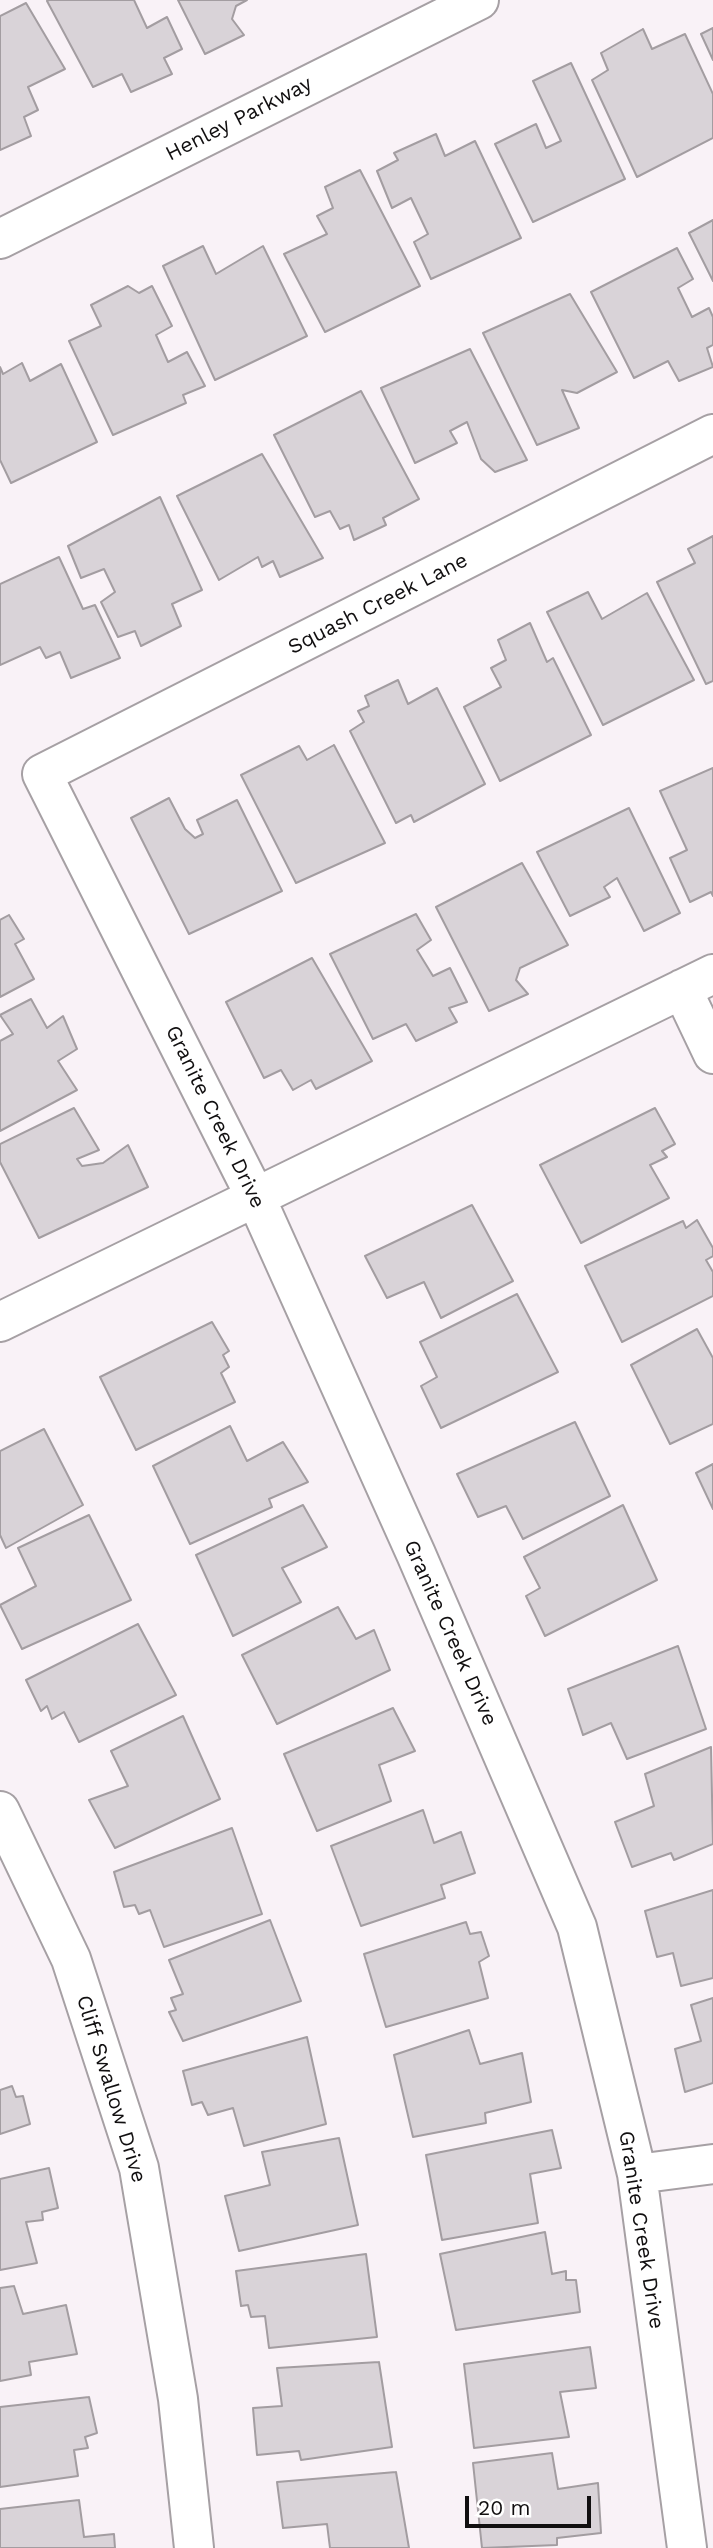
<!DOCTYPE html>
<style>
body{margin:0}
#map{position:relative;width:713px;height:2548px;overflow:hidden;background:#f9f2f7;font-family:"Work Sans",sans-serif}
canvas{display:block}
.scale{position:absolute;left:465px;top:2496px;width:126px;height:32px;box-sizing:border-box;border:4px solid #110f10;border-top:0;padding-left:9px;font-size:21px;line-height:24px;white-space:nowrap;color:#110f10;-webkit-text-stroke:5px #fff;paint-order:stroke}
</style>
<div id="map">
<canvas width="713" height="2548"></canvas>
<div class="scale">20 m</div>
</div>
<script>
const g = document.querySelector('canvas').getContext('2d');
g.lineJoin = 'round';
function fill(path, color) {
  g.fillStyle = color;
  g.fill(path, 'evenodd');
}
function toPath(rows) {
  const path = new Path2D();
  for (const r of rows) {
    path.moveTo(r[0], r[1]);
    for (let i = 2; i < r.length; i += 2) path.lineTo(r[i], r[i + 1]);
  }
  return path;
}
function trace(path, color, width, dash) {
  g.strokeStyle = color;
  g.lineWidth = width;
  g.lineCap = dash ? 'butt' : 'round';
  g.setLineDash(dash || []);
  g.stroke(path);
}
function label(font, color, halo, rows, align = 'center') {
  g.font = font + ' "Work Sans",sans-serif';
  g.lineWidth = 7;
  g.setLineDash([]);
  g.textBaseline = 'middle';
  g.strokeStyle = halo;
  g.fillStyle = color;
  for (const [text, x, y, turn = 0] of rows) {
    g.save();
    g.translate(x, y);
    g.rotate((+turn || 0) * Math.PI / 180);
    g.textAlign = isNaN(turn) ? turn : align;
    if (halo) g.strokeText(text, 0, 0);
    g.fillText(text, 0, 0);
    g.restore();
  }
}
const building = toPath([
 [49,0,134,0,147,28,167,17,182,49,164,58,172,74,131,92,122,74,93,87,47,1,49,0],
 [178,0,247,0,236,6,232,19,244,35,205,54,178,0],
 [26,3,65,69,28,87,38,110,24,117,31,136,0,150,0,16,26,3],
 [713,28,713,60,701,34,713,28],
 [643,29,652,49,685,34,713,94,713,138,637,177,592,80,608,70,601,53,643,29],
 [571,63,625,179,533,222,495,144,536,124,546,148,561,141,533,81,571,63],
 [436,134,445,156,475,141,521,238,431,279,414,242,428,234,411,198,392,208,377,171,398,160,394,153,436,134],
 [360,170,420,286,325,332,284,254,327,234,317,216,333,208,325,187,360,170],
 [713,220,713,281,689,233,713,220],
 [203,246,216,274,263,246,307,336,215,380,163,266,203,246],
 [677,248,693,279,678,288,692,317,709,308,713,317,713,345,707,348,713,367,679,381,668,361,634,378,591,292,677,248],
 [128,286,139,293,152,286,172,326,156,335,168,362,187,352,205,386,183,395,186,403,113,435,69,341,101,326,91,305,128,286],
 [570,294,617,372,577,393,562,390,579,428,537,445,483,333,570,294],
 [470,349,527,460,495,472,481,459,467,422,450,431,457,443,415,463,381,388,470,349],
 [22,363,30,381,61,364,97,442,11,483,0,460,0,367,3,374,22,363],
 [361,391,419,499,383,518,386,525,354,540,349,525,340,529,330,511,315,517,274,435,361,391],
 [262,454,323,558,280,577,273,561,262,567,258,557,219,580,177,496,262,454],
 [160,497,202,590,172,604,181,626,141,646,135,631,118,637,101,602,115,592,104,569,81,578,68,546,160,497],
 [713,536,713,681,706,684,657,582,695,563,688,549,713,536],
 [59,557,83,609,95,605,120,658,71,678,60,652,46,658,40,647,0,665,0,584,59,557],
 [588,592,602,619,647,593,694,680,603,725,547,612,588,592],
 [530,623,547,662,553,658,591,735,500,781,464,707,501,687,491,668,506,660,498,640,530,623],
 [398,680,408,704,437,688,485,784,414,822,411,815,396,823,350,731,364,722,358,711,369,706,365,696,398,680],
 [334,745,385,843,296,883,241,775,299,746,307,760,334,745],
 [713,768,713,896,711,892,690,902,670,858,687,850,660,791,713,768],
 [169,798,185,829,195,838,203,834,197,820,237,800,282,891,189,934,131,818,169,798],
 [629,808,680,913,644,931,617,878,604,887,610,897,570,916,537,852,629,808],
 [522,863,568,945,520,968,516,980,528,994,489,1011,436,907,522,863],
 [416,914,431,940,417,950,433,976,450,968,467,1002,449,1008,457,1022,416,1041,406,1024,373,1039,330,954,416,914],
 [9,915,24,939,15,944,34,979,0,997,0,920,9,915],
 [312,958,372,1061,316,1089,311,1080,293,1090,281,1070,264,1078,226,1002,312,958],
 [31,999,47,1028,63,1016,77,1049,58,1061,77,1090,0,1131,0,1041,13,1034,0,1015,31,999],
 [74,1108,99,1150,77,1159,82,1166,103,1163,128,1145,148,1187,39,1238,0,1162,0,1144,74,1108],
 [655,1108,675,1144,662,1151,667,1157,650,1165,669,1198,581,1243,540,1165,655,1108],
 [472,1205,513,1281,441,1318,424,1282,387,1298,365,1256,472,1205],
 [697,1220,713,1248,713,1256,706,1260,713,1272,713,1296,622,1342,585,1266,683,1221,686,1228,697,1220],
 [517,1294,558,1372,441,1428,421,1386,437,1377,420,1342,517,1294],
 [212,1322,229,1351,223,1355,229,1367,221,1373,235,1402,136,1450,100,1377,212,1322],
 [697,1329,713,1358,713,1424,670,1444,631,1365,697,1329],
 [575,1422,610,1496,523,1539,506,1506,478,1517,457,1474,575,1422],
 [230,1426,247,1461,283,1442,308,1482,269,1499,272,1507,190,1544,153,1466,230,1426],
 [44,1429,83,1505,6,1548,0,1535,0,1451,44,1429],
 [713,1464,713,1509,696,1473,713,1464],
 [303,1505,327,1547,282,1568,301,1602,233,1636,196,1555,303,1505],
 [623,1505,657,1580,545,1636,526,1596,540,1588,524,1557,623,1505],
 [89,1515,131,1600,22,1649,0,1605,36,1586,18,1548,89,1515],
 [338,1607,356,1639,374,1630,390,1670,277,1724,242,1655,338,1607],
 [138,1624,176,1695,79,1742,64,1712,52,1719,47,1706,41,1711,26,1680,138,1624],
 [678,1646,706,1729,627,1759,611,1723,583,1735,568,1689,678,1646],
 [393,1708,415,1751,379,1765,391,1801,317,1831,284,1754,393,1708],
 [183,1716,220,1799,115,1848,89,1800,128,1786,111,1751,183,1716],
 [711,1747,713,1844,674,1860,671,1853,632,1867,615,1822,654,1806,645,1774,711,1747],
 [423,1810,434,1843,461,1832,475,1873,441,1885,445,1898,361,1926,331,1846,423,1810],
 [232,1828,262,1914,164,1947,150,1910,139,1914,135,1905,124,1907,114,1872,232,1828],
 [713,1890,713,1978,681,1986,673,1953,657,1957,645,1911,713,1890],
 [270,1920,301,2001,183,2041,169,2012,176,2010,171,1998,183,1994,169,1960,270,1920],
 [466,1922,470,1934,481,1932,489,1956,479,1962,488,1998,386,2027,364,1954,466,1922],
 [713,1998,713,2083,685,2092,675,2049,701,2041,691,2005,713,1998],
 [469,2030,480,2064,522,2053,531,2102,485,2113,486,2123,413,2137,394,2055,469,2030],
 [307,2037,326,2124,244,2146,233,2108,208,2115,202,2102,192,2105,183,2071,307,2037],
 [12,2086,16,2097,23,2096,30,2124,0,2134,0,2090,12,2086],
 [552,2130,561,2168,530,2174,538,2223,442,2240,426,2155,552,2130],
 [339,2138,358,2225,239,2251,225,2196,270,2185,262,2152,339,2138],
 [49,2168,58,2208,42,2212,43,2220,26,2222,37,2263,0,2270,0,2179,49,2168],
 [545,2232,552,2274,566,2271,566,2280,576,2280,580,2312,456,2330,440,2254,545,2232],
 [366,2254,377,2337,269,2348,265,2316,251,2317,248,2305,241,2306,236,2271,366,2254],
 [14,2286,23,2314,66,2305,77,2354,29,2362,31,2375,0,2381,0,2288,14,2286],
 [590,2347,596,2388,560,2392,569,2437,474,2448,464,2364,590,2347],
 [379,2362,392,2447,301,2460,299,2451,257,2455,253,2408,282,2406,277,2368,379,2362],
 [89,2397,97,2433,85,2437,88,2448,74,2450,78,2476,0,2487,0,2407,89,2397],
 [552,2453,558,2489,598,2483,601,2533,557,2538,557,2545,482,2548,473,2463,552,2453],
 [396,2472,409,2548,330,2548,327,2524,283,2528,277,2482,396,2472],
 [79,2500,84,2537,114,2534,115,2548,0,2548,0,2509,79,2500]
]);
fill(building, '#d9d3d8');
trace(building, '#a39da1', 2);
const minor = toPath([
 [0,239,479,0],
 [682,989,713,1054],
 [0,1322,713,974],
 [0,1811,71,1959,139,2168,178,2399,194,2548],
 [637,2174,713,2164],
 [687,2548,637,2174,577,1927,416,1554,255,1196,42,774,713,434]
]);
trace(minor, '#a6a0a4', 42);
trace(minor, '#fff', 38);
label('21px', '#110f10', '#fff', [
 ["Henley Parkway",239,119,-27],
 ["Squash Creek Lane",378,604,-27],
 ["Granite Creek Drive",215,1117,64],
 ["Granite Creek Drive",450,1633,66],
 ["Cliff Swallow Drive",111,2089,73],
 ["Granite Creek Drive",641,2230,81]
]);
</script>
